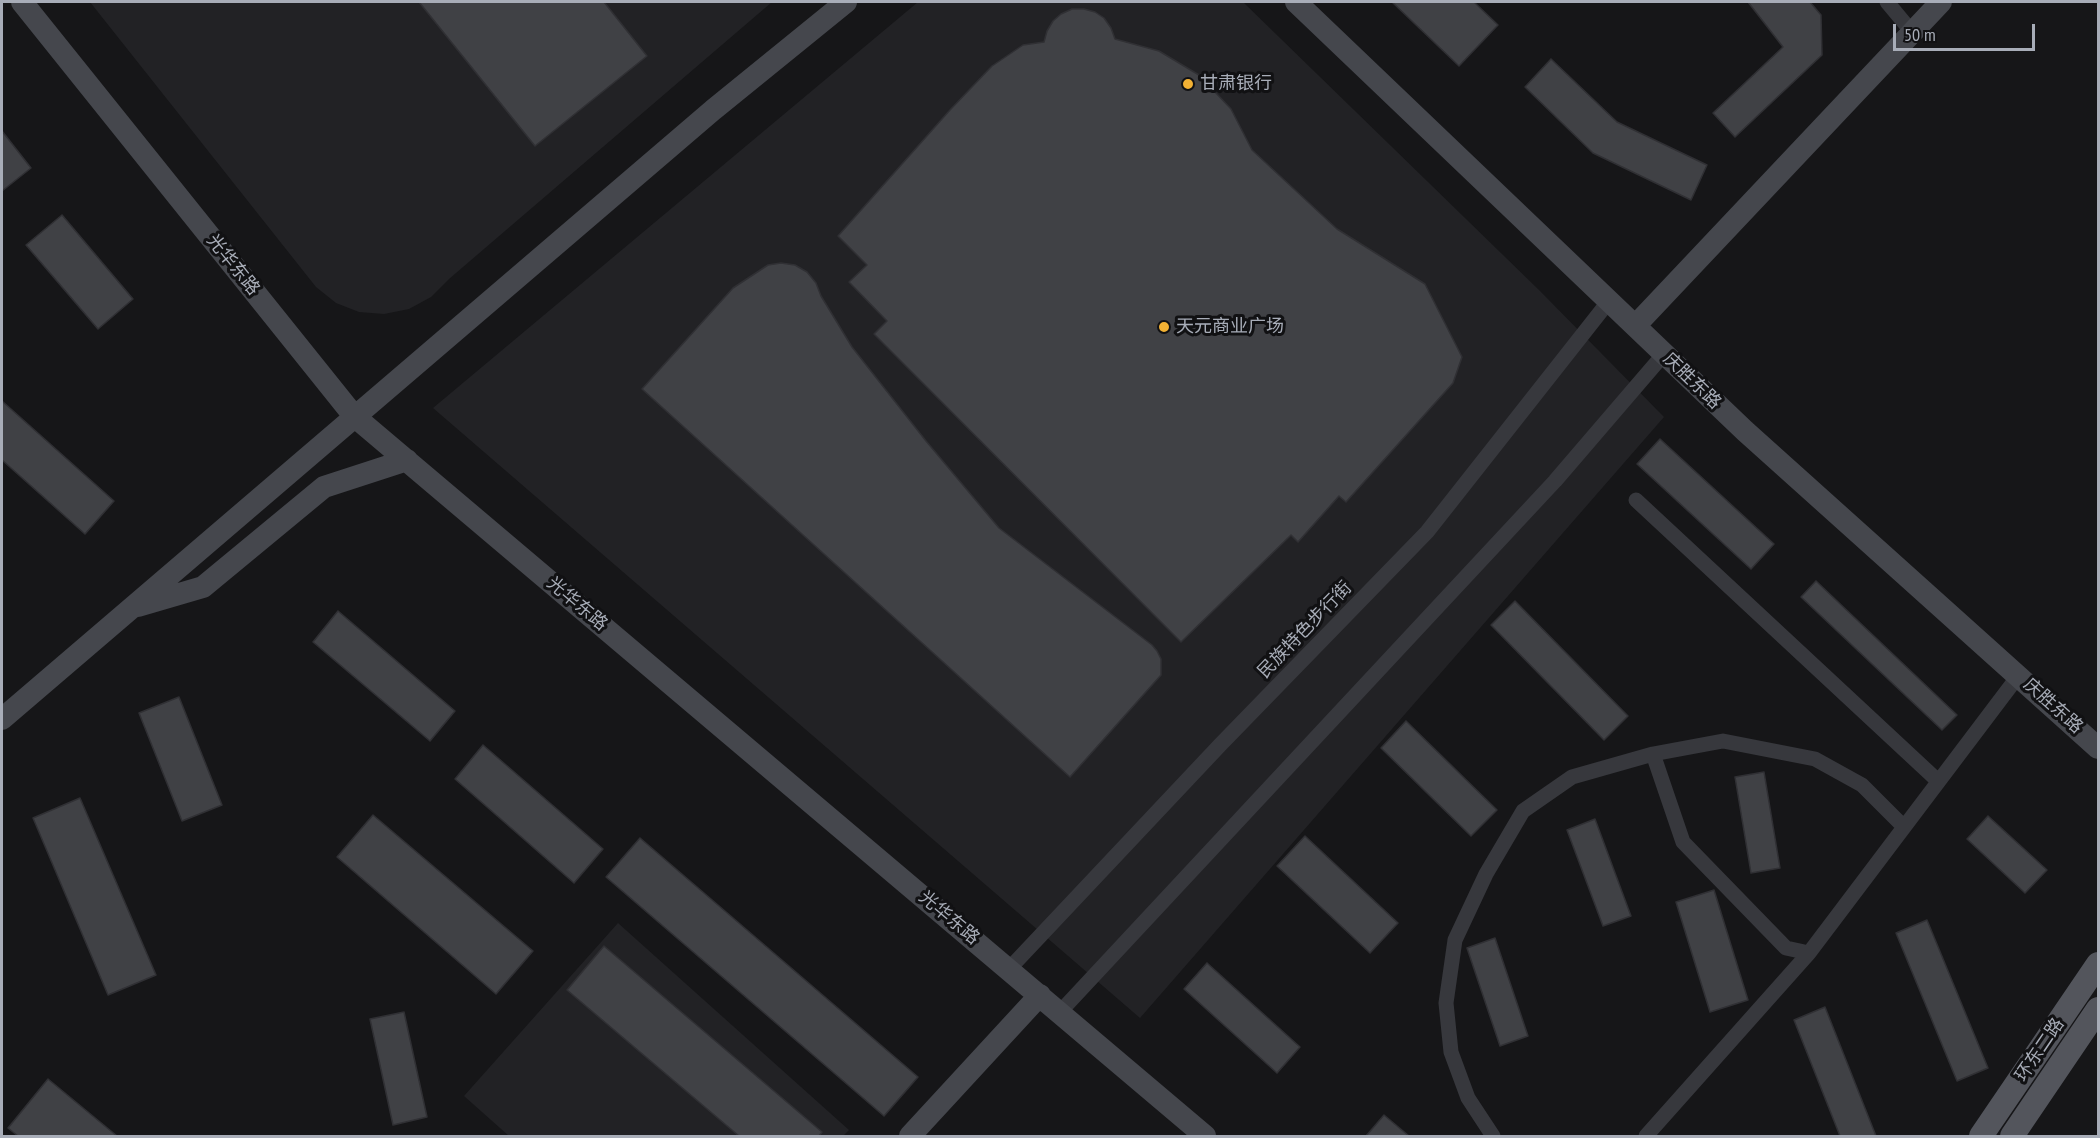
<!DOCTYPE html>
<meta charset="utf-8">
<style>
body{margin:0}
#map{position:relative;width:2100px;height:1138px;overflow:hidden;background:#161618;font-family:"PT Sans Narrow",sans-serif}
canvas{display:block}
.frame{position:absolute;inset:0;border:3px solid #a8adb8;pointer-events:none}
.scale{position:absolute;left:1893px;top:24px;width:142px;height:27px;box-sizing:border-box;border:3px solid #a8adb8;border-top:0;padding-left:8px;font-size:18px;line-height:21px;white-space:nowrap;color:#a8adb8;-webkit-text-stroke:4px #111113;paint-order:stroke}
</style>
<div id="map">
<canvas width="2100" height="1138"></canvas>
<div class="frame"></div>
<div class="scale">50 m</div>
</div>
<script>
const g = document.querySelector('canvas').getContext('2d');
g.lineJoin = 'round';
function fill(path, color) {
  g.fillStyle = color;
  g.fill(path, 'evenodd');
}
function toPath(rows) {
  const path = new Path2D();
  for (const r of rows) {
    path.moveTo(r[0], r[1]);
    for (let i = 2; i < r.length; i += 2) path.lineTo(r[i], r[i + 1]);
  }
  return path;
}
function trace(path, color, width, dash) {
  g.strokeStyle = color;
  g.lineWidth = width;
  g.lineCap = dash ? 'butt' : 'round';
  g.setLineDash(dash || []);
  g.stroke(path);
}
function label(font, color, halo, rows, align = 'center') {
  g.font = font + ' "PT Sans Narrow","Noto Sans SC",sans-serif';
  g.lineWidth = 6;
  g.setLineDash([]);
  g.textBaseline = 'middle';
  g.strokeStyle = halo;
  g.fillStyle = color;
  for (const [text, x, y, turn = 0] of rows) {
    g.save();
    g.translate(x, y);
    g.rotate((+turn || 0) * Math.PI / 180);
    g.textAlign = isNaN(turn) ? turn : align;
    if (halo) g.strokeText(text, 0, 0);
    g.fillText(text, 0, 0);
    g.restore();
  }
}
fill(toPath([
 [90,2,772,2,449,279,431,297,409,309,384,314,359,312,336,303,316,287],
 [918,2,1243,2,1540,291,1664,417,1140,1018,433,408],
 [618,923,849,1130,843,1136,509,1136,464,1096]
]), '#222225');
const building = toPath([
 [419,2,604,2,647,56,535,146,419,2],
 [1392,2,1474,2,1498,25,1459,66,1392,2],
 [1748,2,1810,2,1821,15,1822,55,1735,137,1713,113,1783,47,1748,2],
 [1072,9,1084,9,1095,12,1104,18,1111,28,1115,39,1159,51,1199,75,1231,109,1252,150,1337,229,1425,284,1462,357,1453,383,1346,502,1339,496,1298,542,1291,535,1181,642,874,334,887,321,849,282,867,265,838,236,950,110,992,66,1023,45,1044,42,1047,31,1053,21,1061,14,1072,9],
 [1551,59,1617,122,1707,165,1691,200,1593,153,1525,87,1551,59],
 [2,131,31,168,2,191,2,131],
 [62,215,133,299,98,329,26,245,62,215],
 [781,263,795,265,807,272,816,283,821,296,852,347,926,441,999,528,1152,645,1157,651,1161,659,1161,675,1070,777,642,389,733,288,768,265,781,263],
 [2,401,114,501,85,534,2,460,2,401],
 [1660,439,1774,544,1751,569,1637,464,1660,439],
 [1816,581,1957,715,1942,730,1801,597,1816,581],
 [1515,601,1628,716,1604,740,1491,625,1515,601],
 [338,611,455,711,430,741,313,642,338,611],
 [179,697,222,805,182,821,139,713,179,697],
 [1406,721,1497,810,1471,836,1381,748,1406,721],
 [483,745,603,849,574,883,455,779,483,745],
 [1764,772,1780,868,1751,873,1735,777,1764,772],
 [80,798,156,975,108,995,33,818,80,798],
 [373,815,533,951,496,994,337,857,373,815],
 [1988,816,2047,870,2025,893,1967,839,1988,816],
 [1595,819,1631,916,1603,926,1567,830,1595,819],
 [1305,836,1398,923,1370,953,1277,866,1305,836],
 [640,838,918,1077,884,1116,606,877,640,838],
 [1714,890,1748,1000,1710,1012,1676,902,1714,890],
 [1927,920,1988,1068,1957,1081,1896,933,1927,920],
 [1495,938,1528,1036,1500,1046,1467,948,1495,938],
 [604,946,822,1132,819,1136,739,1136,567,990,604,946],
 [1207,963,1300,1047,1277,1073,1184,989,1207,963],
 [1825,1007,1876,1136,1840,1136,1794,1020,1825,1007],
 [404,1012,427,1117,393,1125,370,1019,404,1012],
 [48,1079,117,1136,18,1136,8,1128,48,1079],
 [1384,1115,1409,1136,1366,1136,1384,1115]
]);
fill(building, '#404145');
trace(building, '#303034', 1.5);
trace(toPath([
 [1887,2,1912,32],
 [1636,500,1938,781],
 [1653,754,1683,842,1786,948,1809,953],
 [1009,969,1220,745,1427,532,1609,301],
 [1060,1012,1555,481,1664,354],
 [1493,1136,1468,1098,1451,1052,1446,1003,1455,940,1486,874,1523,811,1572,777,1653,754,1723,741,1815,759,1862,785,1904,827],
 [1646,1136,1809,953,2019,675]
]), '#37383d', 15);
trace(toPath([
 [22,2,354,416,1205,1136],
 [1296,2,1745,431,2098,748],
 [1635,326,1941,2],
 [138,606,203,587,324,487,407,460],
 [2,719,713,110,846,2],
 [910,1136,1040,995]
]), '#45474d', 22);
trace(toPath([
 [1981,1136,2098,964],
 [2012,1136,2098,1009]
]), '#53555c', 24);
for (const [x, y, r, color] of [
 [1188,84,6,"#f2b134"],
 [1164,327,6,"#f2b134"]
]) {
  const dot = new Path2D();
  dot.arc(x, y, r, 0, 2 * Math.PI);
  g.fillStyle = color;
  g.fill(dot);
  trace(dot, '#111113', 2);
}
label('18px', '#a8adb8', '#111113', [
 ["甘肃银行",1200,84],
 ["天元商业广场",1176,327]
], 'left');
label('18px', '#a8adb8', '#111113', [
 ["光华东路",233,265,51],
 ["庆胜东路",1692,381,44],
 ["光华东路",577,604,40],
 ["民族特色步行街",1305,630,-46],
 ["庆胜东路",2053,706,42],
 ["光华东路",949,918,40],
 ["环东二路",2040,1050,-56]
]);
</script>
